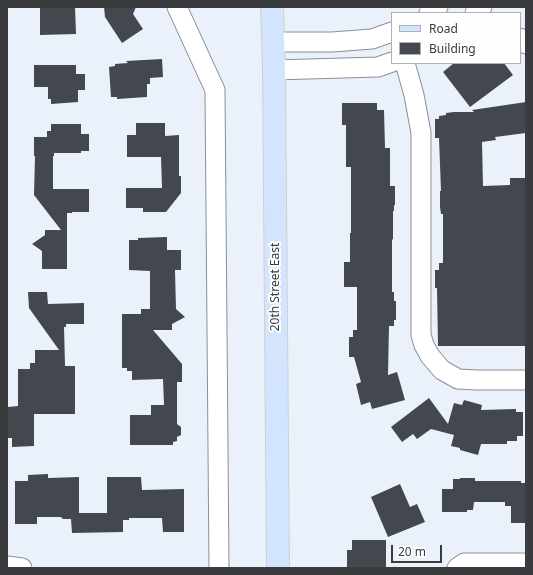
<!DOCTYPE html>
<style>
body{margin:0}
#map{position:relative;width:533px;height:575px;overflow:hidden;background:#ebf1fb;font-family:"Noto Sans",sans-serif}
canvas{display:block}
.frame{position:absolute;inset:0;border:8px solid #393b3f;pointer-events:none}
.legend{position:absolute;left:391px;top:12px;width:130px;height:52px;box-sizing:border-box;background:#fefefe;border:1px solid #afb0b2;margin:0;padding:5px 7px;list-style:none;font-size:12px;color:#393b3f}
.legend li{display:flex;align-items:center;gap:8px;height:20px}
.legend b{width:20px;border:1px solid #afb0b2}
.scale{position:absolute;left:391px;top:545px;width:51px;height:18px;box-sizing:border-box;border:2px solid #393b3f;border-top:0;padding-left:5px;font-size:12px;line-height:14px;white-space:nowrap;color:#393b3f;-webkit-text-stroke:3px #fefefe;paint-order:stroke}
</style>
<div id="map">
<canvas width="533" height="575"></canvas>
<div class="frame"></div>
<ul class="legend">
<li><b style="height:5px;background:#d2e4fe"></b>Road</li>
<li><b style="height:11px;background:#43484f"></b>Building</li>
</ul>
<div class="scale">20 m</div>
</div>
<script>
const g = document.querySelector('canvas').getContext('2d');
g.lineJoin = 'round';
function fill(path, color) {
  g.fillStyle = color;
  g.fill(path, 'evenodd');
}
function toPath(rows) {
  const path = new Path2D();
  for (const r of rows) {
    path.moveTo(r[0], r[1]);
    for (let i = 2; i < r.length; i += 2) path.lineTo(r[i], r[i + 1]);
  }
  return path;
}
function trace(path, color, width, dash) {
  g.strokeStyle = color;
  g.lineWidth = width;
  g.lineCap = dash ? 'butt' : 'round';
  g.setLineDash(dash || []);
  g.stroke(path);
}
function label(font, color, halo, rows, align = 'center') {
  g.font = font + ' "Noto Sans",sans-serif';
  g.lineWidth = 4;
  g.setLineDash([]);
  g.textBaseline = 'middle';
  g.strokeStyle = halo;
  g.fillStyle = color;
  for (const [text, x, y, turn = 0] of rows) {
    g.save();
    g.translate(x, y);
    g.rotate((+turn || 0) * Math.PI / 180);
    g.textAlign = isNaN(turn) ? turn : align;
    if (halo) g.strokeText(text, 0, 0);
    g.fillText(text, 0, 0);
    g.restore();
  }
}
fill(toPath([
 [40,7,75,7,76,34,40,35],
 [104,7,136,7,133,14,143,29,122,43,105,17],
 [162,59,163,77,150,78,150,84,147,84,147,97,117,99,117,97,111,97,109,67,115,66,115,64,128,63,126,61],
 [454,63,504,63,513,75,470,107,443,72],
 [34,65,76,65,76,74,85,74,85,90,78,90,78,102,51,104,51,99,48,99,48,87,34,87],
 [526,102,526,133,495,137,496,140,482,142,483,186,510,185,510,178,526,178,526,346,438,346,437,288,435,288,435,270,439,270,439,263,443,263,443,214,441,214,440,207,440,191,441,191,439,138,435,138,435,119,439,119,439,116,446,115,446,113,454,112,474,112,472,110],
 [342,103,377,103,377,110,384,110,385,148,390,148,390,186,395,186,395,205,394,205,394,211,393,211,393,239,392,240,392,292,394,292,394,301,396,301,396,320,394,320,394,326,389,326,388,375,397,372,405,400,372,409,370,402,361,405,356,384,361,382,354,357,349,357,349,337,353,337,353,330,357,330,357,287,344,287,344,262,350,262,350,233,351,233,351,167,346,167,346,125,342,125],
 [136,123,165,123,165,136,179,135,179,176,181,176,181,193,166,212,143,212,143,208,126,208,126,188,162,188,161,157,127,157,127,135,136,135],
 [51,124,81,124,81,134,89,134,89,151,81,151,81,153,54,153,54,156,53,156,53,189,89,189,89,212,72,212,72,213,67,213,67,269,42,269,42,251,32,244,45,235,45,230,61,230,34,195,35,156,34,156,34,137,47,137,47,131,51,131],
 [167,237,167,250,181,250,181,270,175,270,176,309,185,317,172,324,172,330,153,330,182,364,182,382,177,382,177,424,181,427,181,435,177,437,177,441,173,442,173,445,130,445,130,415,151,415,151,405,164,405,163,379,132,380,132,371,127,371,127,368,122,368,122,314,141,314,141,309,150,309,150,271,129,270,129,240,138,240,138,238],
 [28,292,47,292,48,304,84,303,84,324,66,324,66,327,64,327,65,366,75,366,75,414,34,414,34,446,12,447,12,438,8,438,8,407,18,406,18,369,30,369,30,363,35,363,35,350,59,350,29,308],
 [429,398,448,424,454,403,462,405,464,400,482,405,481,410,516,409,516,412,523,412,523,436,517,436,517,441,507,441,507,444,481,444,478,455,460,450,460,448,451,446,454,435,431,429,417,439,413,434,402,442,391,427],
 [48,474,48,478,79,477,79,513,107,513,107,477,141,477,142,490,184,489,184,532,163,532,162,518,129,518,129,520,123,520,123,532,72,533,71,519,63,519,61,517,37,517,37,524,15,524,15,481,28,481,28,475],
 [460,478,475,478,475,481,521,481,521,483,526,483,526,523,511,523,511,506,505,506,505,502,474,502,473,510,467,510,467,512,442,512,442,489,453,489,453,479,460,479],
 [400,484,410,507,417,504,425,522,388,537,371,497],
 [352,540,386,540,386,568,347,568,347,550,352,550]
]), '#43484f');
const minor = toPath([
 [177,7,215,90,219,568],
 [429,13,438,7],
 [475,13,482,7],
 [520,38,526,44],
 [273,42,332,42,372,39,392,32],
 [405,63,414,95,421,133,421,335,424,345,430,356,442,370,458,379,477,380,526,380],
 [274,70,378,67,392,62],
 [7,566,22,568],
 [457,568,464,563,526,563]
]);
const major = toPath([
 [272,7,274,70,278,568]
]);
trace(minor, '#8a8f98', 21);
trace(major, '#cfd0d1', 24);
trace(minor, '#fff', 19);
trace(major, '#d2e4fe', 22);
label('12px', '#393b3f', '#fefefe', [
 ["20th Street East",276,287,-90]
]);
</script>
